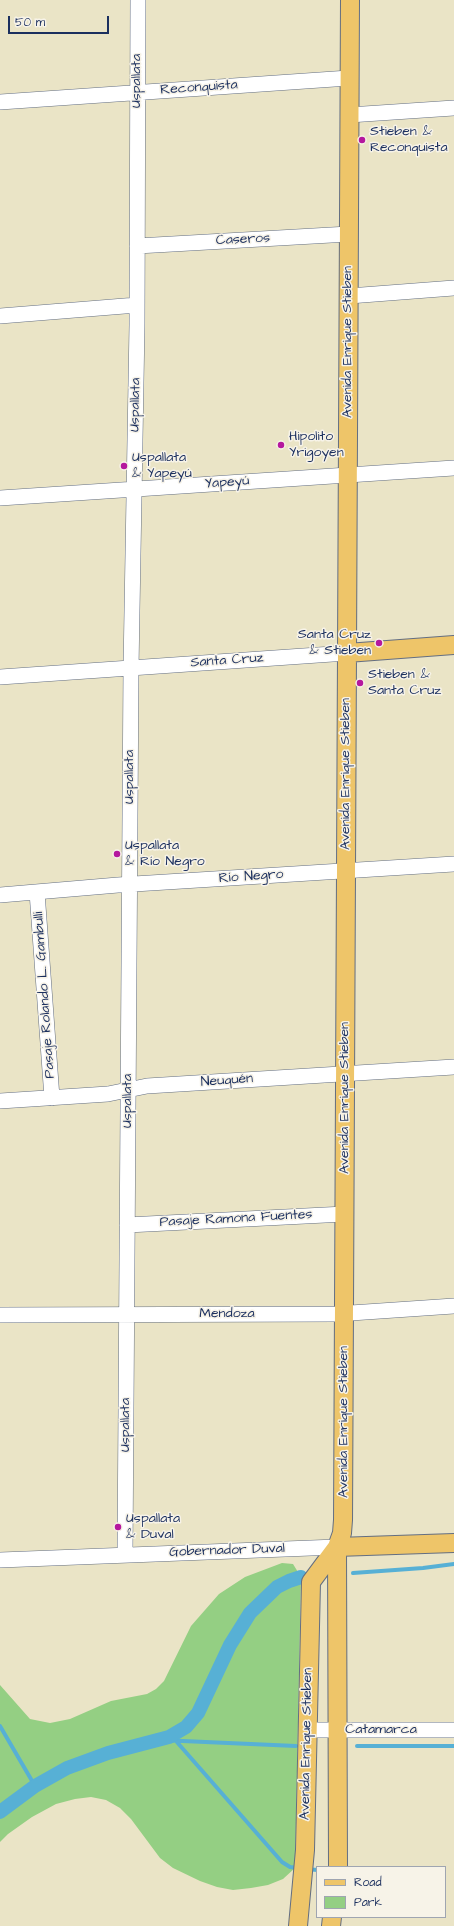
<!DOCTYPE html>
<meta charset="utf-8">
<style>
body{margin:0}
#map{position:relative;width:454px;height:1926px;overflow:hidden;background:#eae4c6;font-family:"Architects Daughter",sans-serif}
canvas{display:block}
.legend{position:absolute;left:316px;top:1866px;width:130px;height:52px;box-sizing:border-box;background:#f7f3e8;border:1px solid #9fa5b1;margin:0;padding:5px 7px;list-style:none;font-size:12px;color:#1b2f5e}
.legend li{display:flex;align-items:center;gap:8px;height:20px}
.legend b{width:20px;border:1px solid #9fa5b1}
.scale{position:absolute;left:8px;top:16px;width:101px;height:18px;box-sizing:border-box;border:2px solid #1b2f5e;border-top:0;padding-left:5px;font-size:12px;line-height:14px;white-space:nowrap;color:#1b2f5e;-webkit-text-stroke:3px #f7f3e8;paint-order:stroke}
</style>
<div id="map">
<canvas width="454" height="1926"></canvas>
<ul class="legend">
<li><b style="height:5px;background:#eec569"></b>Road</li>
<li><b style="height:11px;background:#94cf83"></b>Park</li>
</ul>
<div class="scale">50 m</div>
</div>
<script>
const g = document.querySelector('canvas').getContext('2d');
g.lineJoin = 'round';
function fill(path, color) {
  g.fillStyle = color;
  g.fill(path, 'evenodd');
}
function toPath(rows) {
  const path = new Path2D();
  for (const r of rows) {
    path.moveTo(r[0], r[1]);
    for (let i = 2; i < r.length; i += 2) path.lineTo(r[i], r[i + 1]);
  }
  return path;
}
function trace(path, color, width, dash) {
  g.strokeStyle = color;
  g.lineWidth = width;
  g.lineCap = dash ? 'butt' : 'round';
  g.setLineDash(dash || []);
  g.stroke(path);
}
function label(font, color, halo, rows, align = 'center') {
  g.font = font + ' "Architects Daughter",sans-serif';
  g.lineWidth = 3;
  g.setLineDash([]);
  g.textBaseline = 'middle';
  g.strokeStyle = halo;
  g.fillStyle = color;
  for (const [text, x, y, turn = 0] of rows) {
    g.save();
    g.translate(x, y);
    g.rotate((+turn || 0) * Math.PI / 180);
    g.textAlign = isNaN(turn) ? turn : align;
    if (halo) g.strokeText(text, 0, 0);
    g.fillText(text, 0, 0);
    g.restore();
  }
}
fill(toPath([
 [282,1563,293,1564,301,1577,295,1868,283,1879,268,1885,251,1888,233,1890,217,1887,200,1881,173,1868,160,1858,131,1819,120,1808,106,1800,91,1797,75,1799,56,1804,32,1817,8,1834,0,1842,0,1685,30,1719,50,1723,70,1719,111,1701,147,1694,156,1689,164,1681,191,1626,219,1594,245,1577]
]), '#94cf83');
trace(toPath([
 [353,1573,423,1568,454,1564],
 [0,1726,35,1786],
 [160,1740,296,1746],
 [176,1741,282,1862,290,1867,299,1868],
 [357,1746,454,1746],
 [307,1869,317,1870]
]), '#57b0d5', 4);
trace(toPath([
 [0,1812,35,1786,67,1768,108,1753,169,1737,186,1727,198,1713,230,1645,250,1613,277,1587,289,1581,301,1577]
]), '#57b0d5', 14);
const minor = toPath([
 [0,102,349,78],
 [349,115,454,108],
 [137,246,349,234],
 [349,296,454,288],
 [0,316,137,305],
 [0,498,454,468],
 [0,677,347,653],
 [37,892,52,1098],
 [0,895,118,885,454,864],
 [0,1101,108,1094,147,1086,454,1067],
 [127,1225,345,1214],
 [0,1315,336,1314,454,1306],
 [125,1555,131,668,137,325,138,0],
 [0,1560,337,1547],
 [308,1730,454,1730]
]);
const major = toPath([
 [347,653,454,645],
 [337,1547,338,1867],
 [337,1547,454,1543],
 [298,1926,305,1850,311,1582,337,1547,342,1533,343,1520,350,0],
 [331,1926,332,1917]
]);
trace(minor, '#636e82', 16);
trace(major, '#636e82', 20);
trace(minor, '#fff', 15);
trace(major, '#eec569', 18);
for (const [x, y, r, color] of [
 [362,140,4,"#b5179e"],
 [281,445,4,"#b5179e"],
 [124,466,4,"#b5179e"],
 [379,643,4,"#b5179e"],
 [360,683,4,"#b5179e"],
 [117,854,4,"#b5179e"],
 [118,1527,4,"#b5179e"]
]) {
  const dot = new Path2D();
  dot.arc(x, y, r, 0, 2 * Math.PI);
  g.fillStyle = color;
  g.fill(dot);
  trace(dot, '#f7f3e8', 1.5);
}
label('14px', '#1b2f5e', '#f7f3e8', [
 ["Uspallata",137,81,-90],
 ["Reconquista",199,88,-4],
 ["Caseros",243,240,-3],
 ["Avenida Enrique Stieben",348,342,-90],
 ["Uspallata",136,405,-89],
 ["Yapeyú",227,483,-4],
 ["Santa Cruz",227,661,-4],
 ["Avenida Enrique Stieben",346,774,-90],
 ["Uspallata",130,777,-90],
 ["Río Negro",251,877,-4],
 ["Pasaje Rolando L. Gambulli",45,995,-94],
 ["Neuquén",227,1081,-4],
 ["Avenida Enrique Stieben",345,1098,-90],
 ["Uspallata",128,1101,-90],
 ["Pasaje Ramona Fuentes",236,1219,-3],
 ["Mendoza",227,1314],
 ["Avenida Enrique Stieben",344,1422,-90],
 ["Uspallata",126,1425,-90],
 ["Gobernador Duval",227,1551,-2],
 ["Catamarca",381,1730],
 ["Avenida Enrique Stieben",307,1744,-89]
]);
label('14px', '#1b2f5e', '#f7f3e8', [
 ["Stieben &",370,132],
 ["Reconquista",370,148],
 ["Hipolito",289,437],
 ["Yrigoyen",289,453],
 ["Uspallata",132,458],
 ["& Yapeyú",132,474],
 ["Santa Cruz",371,635,"right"],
 ["& Stieben",371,651,"right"],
 ["Stieben &",368,675],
 ["Santa Cruz",368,691],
 ["Uspallata",125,846],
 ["& Río Negro",125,862],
 ["Uspallata",126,1519],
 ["& Duval",126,1535]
], 'left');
</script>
